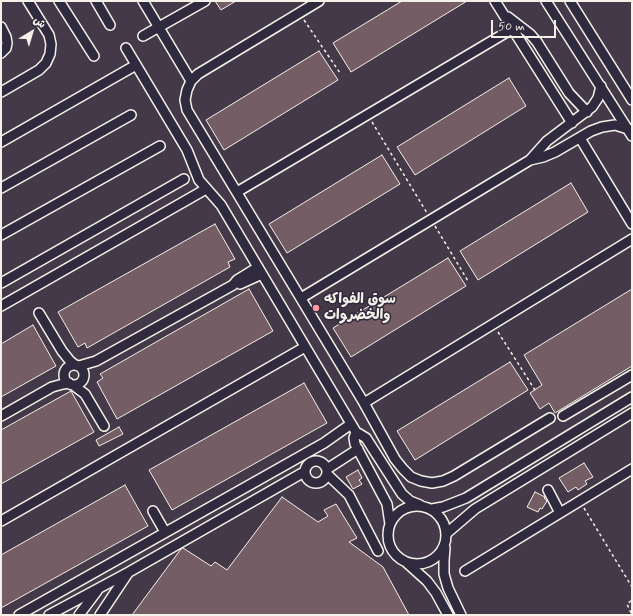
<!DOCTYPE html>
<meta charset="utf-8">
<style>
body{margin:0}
#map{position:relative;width:633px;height:616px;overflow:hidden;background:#2f2a3d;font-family:Mynerve,"Playpen Sans Arabic",sans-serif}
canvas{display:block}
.frame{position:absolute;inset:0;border:2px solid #f4f1e8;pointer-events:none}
.north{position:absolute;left:12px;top:12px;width:40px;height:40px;-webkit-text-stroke:3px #2f2a3d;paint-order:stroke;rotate:38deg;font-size:11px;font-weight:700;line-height:16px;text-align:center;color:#f4f1e8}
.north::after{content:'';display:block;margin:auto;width:14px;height:18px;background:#f4f1e8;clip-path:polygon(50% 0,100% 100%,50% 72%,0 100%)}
.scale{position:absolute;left:491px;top:20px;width:65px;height:18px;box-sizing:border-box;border:2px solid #f4f1e8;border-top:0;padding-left:5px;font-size:12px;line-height:14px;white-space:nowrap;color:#f4f1e8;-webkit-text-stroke:3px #2f2a3d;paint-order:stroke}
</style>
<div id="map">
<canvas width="633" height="616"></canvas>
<div class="frame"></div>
<div class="north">ش</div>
<div class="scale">50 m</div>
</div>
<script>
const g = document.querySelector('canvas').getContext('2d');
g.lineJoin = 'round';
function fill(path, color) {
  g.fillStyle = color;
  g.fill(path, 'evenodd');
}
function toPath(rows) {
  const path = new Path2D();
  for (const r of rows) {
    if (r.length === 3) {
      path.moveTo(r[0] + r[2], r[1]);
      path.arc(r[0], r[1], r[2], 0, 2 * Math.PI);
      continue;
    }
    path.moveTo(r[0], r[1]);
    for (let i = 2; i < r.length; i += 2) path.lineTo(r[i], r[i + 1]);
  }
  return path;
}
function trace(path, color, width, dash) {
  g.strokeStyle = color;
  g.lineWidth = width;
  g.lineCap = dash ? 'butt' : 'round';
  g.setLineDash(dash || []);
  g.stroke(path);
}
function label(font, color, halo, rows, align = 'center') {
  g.font = font + ' Mynerve,"Playpen Sans Arabic",sans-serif';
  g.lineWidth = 3;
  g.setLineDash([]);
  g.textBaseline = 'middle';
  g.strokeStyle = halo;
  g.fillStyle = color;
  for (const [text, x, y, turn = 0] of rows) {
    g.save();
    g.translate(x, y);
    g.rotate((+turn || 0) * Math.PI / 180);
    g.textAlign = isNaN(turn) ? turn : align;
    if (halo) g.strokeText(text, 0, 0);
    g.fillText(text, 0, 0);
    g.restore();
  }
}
fill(toPath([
 [1,1,632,1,632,615,1,615]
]), '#443949');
const building = toPath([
 [215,1,236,1,221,10,215,1],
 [402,1,467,1,351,72,333,43,402,1],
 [319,51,338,80,224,150,206,120,319,51],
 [509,78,526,106,415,175,397,147,509,78],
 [382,155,400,184,287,253,269,224,382,155],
 [571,183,588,212,478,280,460,251,571,183],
 [215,224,235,259,228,262,230,267,87,348,85,343,78,347,58,312,215,224],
 [448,258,466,286,351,357,333,328,448,258],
 [249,289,273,331,117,419,97,382,103,378,100,374,249,289],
 [632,289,632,366,555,413,549,403,540,409,530,393,542,385,524,355,632,289],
 [33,325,56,366,1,397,1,344,33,325],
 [510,362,528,390,415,460,397,431,510,362],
 [304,383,327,423,172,510,149,470,304,383],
 [71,391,94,432,1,484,1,430,71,391],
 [119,427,123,434,99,446,96,440,119,427],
 [584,463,593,477,585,481,587,484,578,490,576,487,568,492,559,478,584,463],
 [358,470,362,478,359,480,362,484,353,489,346,477,358,470],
 [125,485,148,526,1,608,1,555,125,485],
 [535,492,545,497,544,498,547,501,542,509,540,508,538,512,527,507,535,492],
 [282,497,318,522,328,516,324,510,336,504,357,538,349,542,383,567,409,615,132,615,181,549,183,548,211,566,215,562,227,570,282,497]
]);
fill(building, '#745d64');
trace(building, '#f4f1e8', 1);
const minor = toPath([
 [59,1,94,56],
 [96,1,110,25],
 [143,1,191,81],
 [319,1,198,74,191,81,187,90,185,100,187,110,364,403,395,459,403,469,411,477,421,481,432,483,443,481,454,476,550,418],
 [495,1,572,123],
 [546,1,632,136],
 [570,1,632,100],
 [508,17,530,34,537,42,569,93,587,112],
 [1,27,6,37,7,43,6,48,1,53],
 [143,36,205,1],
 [126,48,187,150,199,180,221,205,356,432,366,438,402,494,410,501,420,505],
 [1,92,39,70,46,63,50,54,51,44,49,35,28,1],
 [580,138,632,224],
 [1,142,136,65],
 [530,160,547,141,592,107,598,98,601,86],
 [1,188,131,115],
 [237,192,512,29],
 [1,235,160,146],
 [1,283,184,179],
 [240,284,262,274],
 [301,298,530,160,543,157,555,152,591,131,602,127,615,125,628,129],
 [1,306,206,189],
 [39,313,62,351,70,361,75,365],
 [74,375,10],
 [79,366,96,361,233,285,237,280,258,267],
 [73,385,85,394,104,426],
 [364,403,632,239],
 [1,416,52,387,63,384,69,383],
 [563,416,632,375],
 [356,432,354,438,355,444,387,504,390,524],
 [316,472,11],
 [327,469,358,449],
 [327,474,349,495,378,551],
 [548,490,560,513],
 [417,535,29],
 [432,509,443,507,466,498,632,397],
 [153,511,165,532],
 [1,521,305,347],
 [447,533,475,509,632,413],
 [445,548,444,560,444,574,448,588,461,615],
 [407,563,427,581,436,593,448,615],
 [465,571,632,469],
 [19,615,324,443,351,424],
 [49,615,129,572,304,472],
 [79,615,97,591],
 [100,615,128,573]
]);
trace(minor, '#f4f1e8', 12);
trace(toPath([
 [304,20,340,73],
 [372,122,427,213],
 [435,226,468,281],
 [498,332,535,390],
 [584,508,632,587],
 [631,613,627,604,632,600]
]), '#f4f1e8', 1.5, [3, 3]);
trace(minor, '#2f2a3d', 9);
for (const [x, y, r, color] of [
 [316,308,4,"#ff9aa2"]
]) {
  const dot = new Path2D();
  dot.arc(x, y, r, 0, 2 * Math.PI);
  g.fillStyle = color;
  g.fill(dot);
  trace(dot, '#2f2a3d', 1.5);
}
label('bold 14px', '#f4f1e8', '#2f2a3d', [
 ["سوق الفواكه",324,300],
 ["والخضروات",324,316]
], 'left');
</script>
